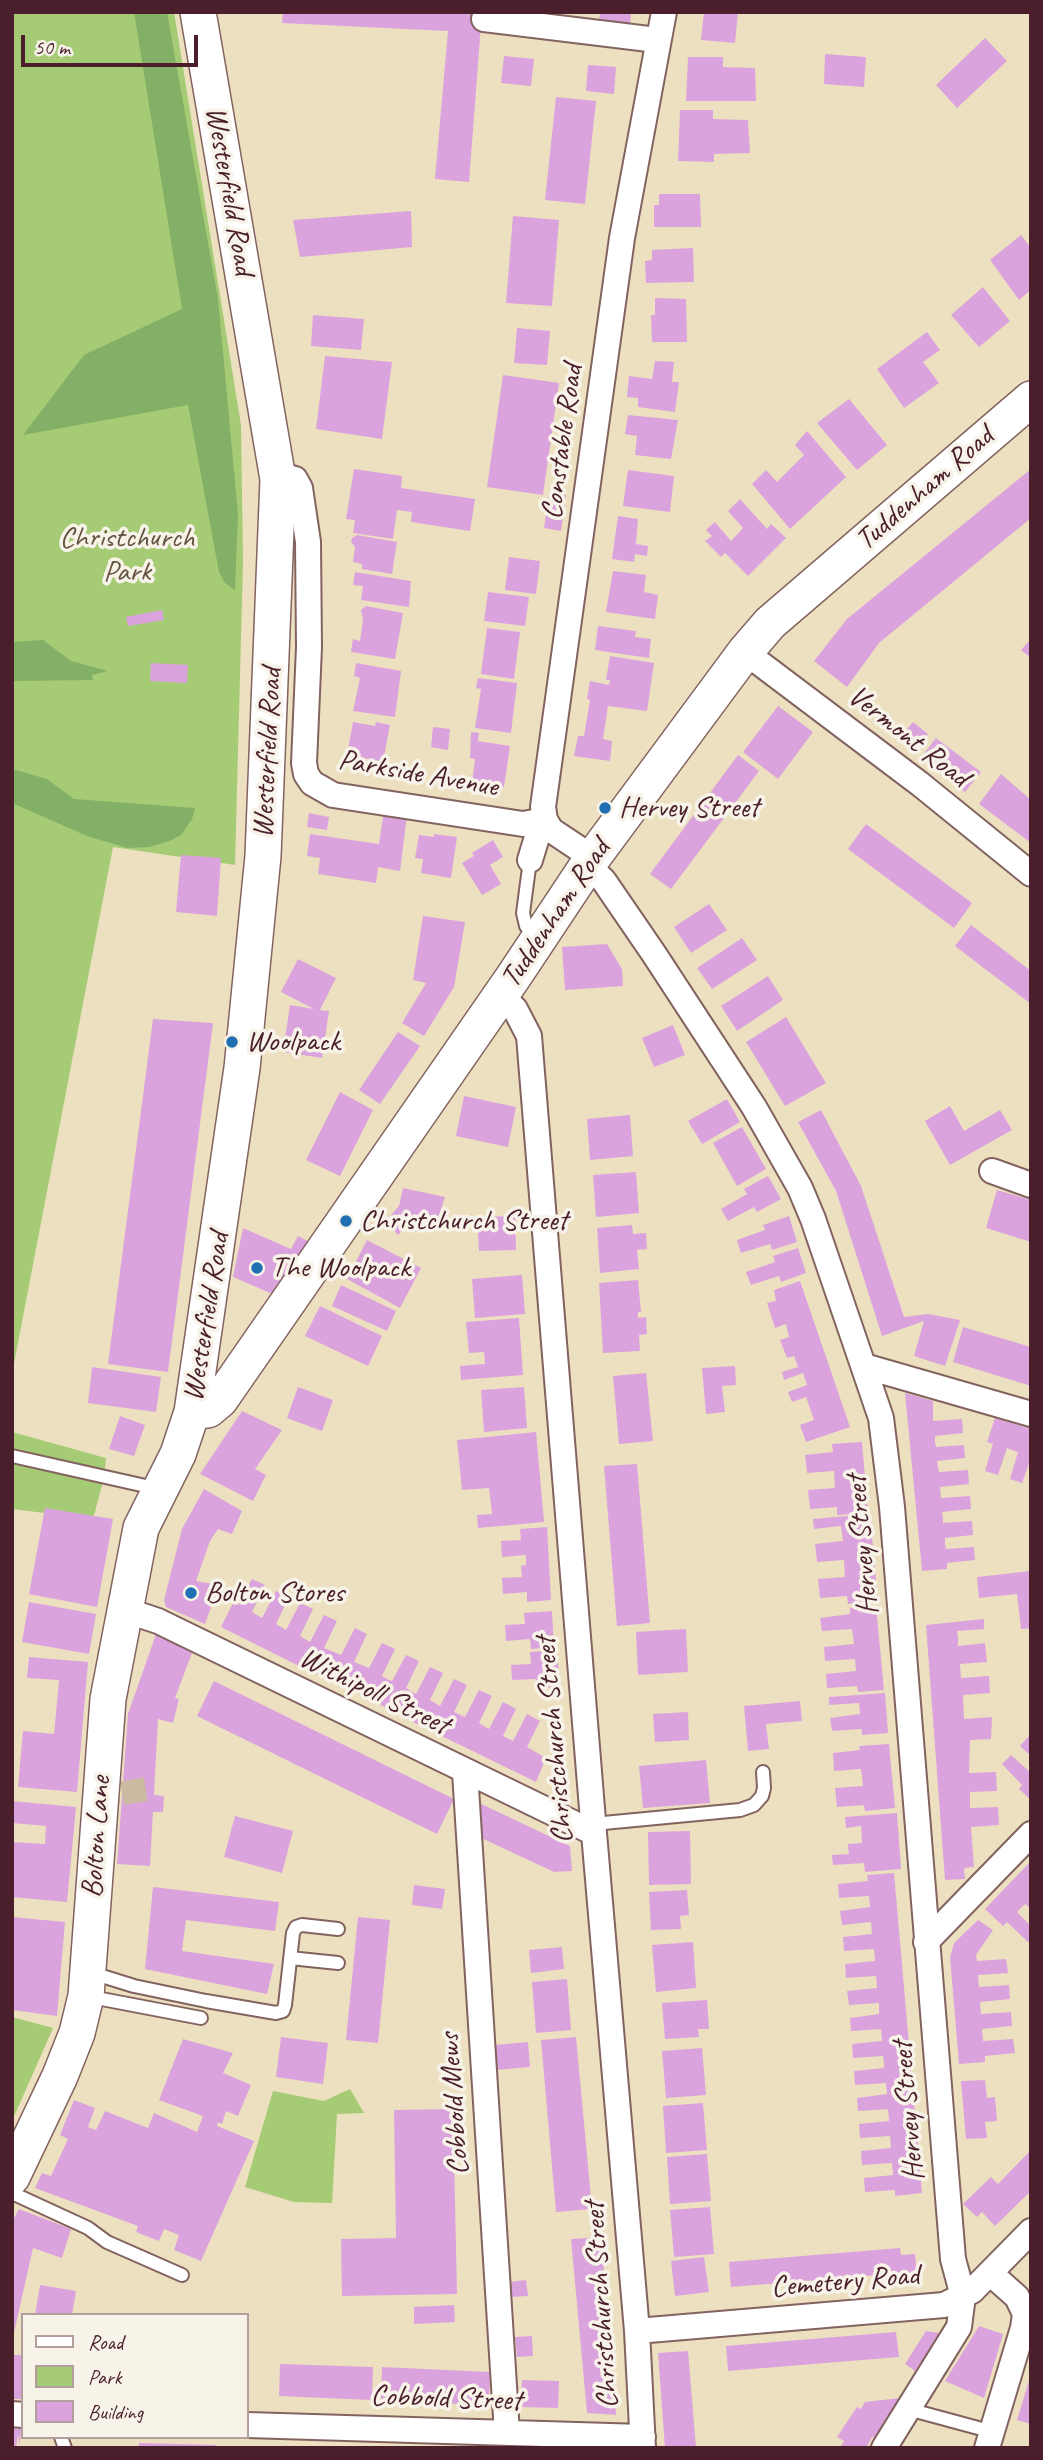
<!DOCTYPE html>
<style>
body{margin:0}
#map{position:relative;width:1043px;height:2460px;overflow:hidden;background:#ede0c0;font-family:Caveat,sans-serif}
canvas{display:block}
.frame{position:absolute;inset:0;border:14px solid #4a1f2b;pointer-events:none}
.legend{position:absolute;left:21px;top:2313px;width:228px;height:126px;box-sizing:border-box;background:#f7f3e8;border:2px solid #b29e9c;margin:0;padding:9px 12px;list-style:none;font-size:21px;color:#4a1f2b}
.legend li{display:flex;align-items:center;gap:14px;height:35px}
.legend b{width:35px;border:2px solid #b29e9c}
.scale{position:absolute;left:21px;top:35px;width:177px;height:32px;box-sizing:border-box;border:4px solid #4a1f2b;border-top:0;padding-left:9px;font-size:21px;line-height:24px;white-space:nowrap;color:#4a1f2b;-webkit-text-stroke:5px #f7f3e8;paint-order:stroke}
</style>
<div id="map">
<canvas width="1043" height="2460"></canvas>
<div class="frame"></div>
<ul class="legend">
<li><b style="height:9px;background:#fff"></b>Road</li>
<li><b style="height:19px;background:#a5cb75"></b>Park</li>
<li><b style="height:19px;background:#dba3dd"></b>Building</li>
</ul>
<div class="scale">50 m</div>
</div>
<script>
const g = document.querySelector('canvas').getContext('2d');
g.lineJoin = 'round';
function fill(path, color) {
  g.fillStyle = color;
  g.fill(path, 'evenodd');
}
function toPath(rows) {
  const path = new Path2D();
  for (const r of rows) {
    path.moveTo(r[0], r[1]);
    for (let i = 2; i < r.length; i += 2) path.lineTo(r[i], r[i + 1]);
  }
  return path;
}
function trace(path, color, width, dash) {
  g.strokeStyle = color;
  g.lineWidth = width;
  g.lineCap = dash ? 'butt' : 'round';
  g.setLineDash(dash || []);
  g.stroke(path);
}
function label(font, color, halo, rows, align = 'center') {
  g.font = font + ' Caveat,sans-serif';
  g.lineWidth = 7;
  g.setLineDash([]);
  g.textBaseline = 'middle';
  g.strokeStyle = halo;
  g.fillStyle = color;
  for (const [text, x, y, turn = 0] of rows) {
    g.save();
    g.translate(x, y);
    g.rotate((+turn || 0) * Math.PI / 180);
    g.textAlign = isNaN(turn) ? turn : align;
    if (halo) g.strokeText(text, 0, 0);
    g.fillText(text, 0, 0);
    g.restore();
  }
}
fill(toPath([
 [12,12,174,12,241,425,243,562,235,865,113,847,12,1374],
 [12,1432,106,1458,104,1478,93,1519,12,1509],
 [12,2017,53,2028,12,2121],
 [350,2089,364,2113,337,2114,332,2203,294,2202,245,2187,273,2091,324,2101]
]), '#a5cb75');
fill(toPath([
 [134,12,167,12,218,299,238,514,235,590,225,583,219,572,188,405,23,435,84,355,182,309],
 [43,640,71,661,108,671,92,675,93,680,12,681,12,642],
 [12,769,47,779,74,799,195,808,192,819,181,835,169,841,149,847,127,848,87,836,12,803]
]), '#84af66');
fill(toPath([
 [283,12,482,12,469,182,435,179,448,31,282,23],
 [600,12,631,12,630,25,599,23],
 [704,12,738,12,735,43,701,40],
 [985,38,1007,61,957,108,936,85],
 [825,54,866,57,864,87,824,84],
 [504,56,534,59,531,86,501,83],
 [688,57,723,57,723,67,755,68,756,101,686,101],
 [588,65,616,67,614,94,586,91],
 [556,97,596,101,585,204,545,200],
 [680,110,713,110,713,119,748,120,750,153,714,154,714,162,678,161],
 [659,194,700,194,701,227,654,227,654,205,659,205],
 [411,211,412,247,300,257,293,220],
 [513,216,559,220,552,306,506,303],
 [1021,235,1031,248,1031,290,1019,300,990,260],
 [693,248,694,282,646,283,645,261,652,260,652,250],
 [983,287,1010,321,979,347,951,315],
 [655,298,686,299,687,342,652,342,651,315,655,315],
 [313,315,364,319,361,350,311,346],
 [517,328,550,331,547,365,514,363],
 [927,332,940,350,923,362,939,383,904,408,877,369],
 [325,356,392,362,382,439,316,429],
 [655,361,674,362,672,382,679,382,675,412,638,407,638,398,627,397,629,376,652,379],
 [503,375,559,383,543,495,487,487],
 [849,399,887,445,857,470,817,423],
 [628,415,678,420,671,459,635,455,637,436,625,434],
 [807,431,846,477,790,529,752,484,766,470,777,482,804,455,795,445],
 [354,469,402,476,401,488,475,499,470,531,411,522,412,512,397,510,393,539,353,533,355,520,346,519],
 [1031,469,1031,518,879,643,847,687,814,661,847,619],
 [628,470,674,476,670,512,623,506],
 [549,493,566,495,561,531,544,528],
 [740,499,767,529,771,524,786,538,748,576,725,553,721,557,705,541,712,536,706,530,715,522,731,541,743,528,728,511],
 [618,516,638,519,636,544,648,546,647,556,635,554,634,562,612,559],
 [357,535,397,542,392,574,362,569,362,564,353,562,355,547,351,542,352,538],
 [509,557,540,561,536,594,505,590],
 [613,571,646,575,644,592,658,595,655,619,606,612],
 [355,572,411,581,409,607,361,600,363,586,353,585],
 [488,592,529,597,525,626,484,621],
 [366,606,403,613,395,659,351,652,353,639,360,641,363,620,361,610],
 [162,610,164,620,128,626,126,617],
 [598,626,636,631,635,637,651,639,649,658,595,650],
 [487,628,520,632,514,679,481,674],
 [1031,639,1031,658,1021,650],
 [610,656,654,663,647,711,608,706,603,739,612,741,610,761,574,756,578,736,584,736,590,700,587,699,590,681,609,685,610,680,606,680],
 [151,663,188,665,187,683,150,681],
 [356,663,401,671,395,717,353,711,360,678,354,676],
 [478,678,517,683,511,733,475,728,481,689,476,688],
 [778,706,813,732,778,779,743,752],
 [353,722,375,726,376,722,390,725,383,762,347,755],
 [913,722,928,734,916,749,900,737],
 [433,727,450,729,448,750,431,747],
 [471,732,479,733,478,741,510,746,504,787,472,783,475,759,470,758],
 [936,738,981,772,965,792,920,759],
 [738,755,759,771,671,889,650,874],
 [1001,774,1031,800,1031,843,979,804],
 [384,811,407,815,400,871,378,867,376,883,318,874,320,858,307,856,310,834,379,844],
 [309,813,329,817,327,830,307,827],
 [866,824,972,903,954,928,848,849],
 [434,834,457,837,451,878,421,873,423,859,415,858,419,835,434,837],
 [493,840,503,857,490,865,501,884,482,895,462,863,474,856,472,853],
 [181,855,221,858,217,916,176,912],
 [709,904,727,930,691,953,674,927],
 [423,916,465,922,454,987,424,1036,402,1023,426,983,413,980],
 [971,925,1031,971,1031,1004,955,946],
 [742,938,757,960,712,989,697,968],
 [607,944,622,969,623,986,565,990,562,947],
 [298,959,336,978,320,1010,329,1011,322,1058,283,1052,290,1005,314,1009,281,992],
 [768,976,783,1000,737,1031,721,1006],
 [786,1017,826,1083,785,1106,746,1042],
 [153,1019,213,1023,168,1372,108,1364],
 [673,1025,685,1055,654,1067,642,1038],
 [398,1032,420,1046,380,1104,359,1090],
 [340,1092,373,1110,340,1176,306,1160],
 [464,1096,516,1107,508,1147,456,1136],
 [727,1099,740,1122,702,1144,688,1121],
 [950,1106,964,1131,1000,1110,1012,1130,950,1165,925,1121],
 [821,1110,861,1186,904,1317,928,1314,960,1320,945,1366,914,1356,924,1321,882,1336,836,1191,798,1122],
 [630,1115,633,1156,590,1160,587,1119],
 [742,1127,766,1169,737,1186,713,1143],
 [636,1172,639,1213,596,1217,593,1175],
 [768,1176,781,1199,757,1212,754,1207,728,1221,721,1209,747,1194,744,1189],
 [403,1188,445,1197,436,1225,414,1220,398,1235,386,1221,399,1206],
 [997,1190,1031,1200,1031,1242,986,1228],
 [515,1216,516,1250,479,1251,477,1217],
 [789,1216,797,1242,772,1250,770,1244,741,1253,737,1240,765,1230,763,1225],
 [632,1225,633,1234,646,1233,647,1249,637,1250,639,1269,600,1273,597,1228],
 [243,1228,291,1249,298,1236,312,1243,277,1296,233,1277],
 [367,1240,421,1268,400,1308,347,1279],
 [798,1248,806,1273,781,1282,779,1276,751,1285,746,1272,775,1262,773,1256],
 [522,1275,525,1314,475,1318,472,1279],
 [638,1280,641,1312,638,1312,638,1318,646,1317,647,1334,639,1335,640,1351,603,1353,599,1283],
 [800,1281,850,1427,806,1442,800,1425,814,1420,806,1397,792,1402,788,1392,807,1385,803,1373,784,1380,782,1372,798,1367,794,1356,787,1358,780,1340,789,1337,786,1324,775,1328,767,1303,776,1301,774,1290],
 [341,1285,396,1311,387,1331,332,1306],
 [320,1306,382,1336,368,1366,305,1336],
 [519,1318,523,1375,461,1380,460,1366,485,1364,484,1352,469,1353,466,1322],
 [963,1327,1031,1347,1031,1386,953,1362],
 [735,1366,736,1385,722,1386,725,1412,706,1414,702,1368],
 [92,1367,161,1377,156,1412,88,1403],
 [646,1373,653,1441,619,1444,613,1376],
 [298,1387,333,1400,322,1431,287,1418],
 [524,1387,527,1428,484,1432,481,1390],
 [905,1393,933,1401,933,1421,962,1419,963,1433,935,1436,935,1442,936,1447,964,1445,965,1458,937,1461,939,1472,968,1470,969,1484,940,1487,941,1498,970,1496,971,1509,942,1512,943,1518,943,1523,972,1521,973,1535,945,1538,945,1544,946,1549,974,1547,975,1560,947,1563,947,1569,922,1571],
 [242,1411,282,1430,255,1469,266,1475,253,1501,200,1474],
 [120,1416,145,1425,134,1456,109,1449],
 [995,1418,1031,1429,1031,1458,1022,1483,1010,1479,1018,1452,1012,1450,1007,1448,998,1475,985,1471,993,1444,987,1442],
 [536,1432,544,1522,478,1528,477,1515,492,1514,489,1488,462,1490,457,1440],
 [862,1442,868,1513,837,1515,837,1507,810,1509,808,1490,835,1488,834,1471,807,1473,805,1455,833,1452,832,1444],
 [637,1464,650,1623,617,1626,604,1466],
 [204,1489,242,1511,232,1534,218,1529,210,1541,196,1581,219,1585,205,1624,166,1607,164,1600,182,1529],
 [45,1508,113,1519,97,1607,29,1594],
 [870,1514,878,1602,848,1604,847,1596,820,1598,818,1579,845,1577,844,1560,817,1562,815,1544,843,1541,842,1534,841,1526,814,1529,813,1519],
 [547,1527,551,1600,527,1602,527,1592,503,1594,502,1578,522,1577,521,1566,526,1565,526,1555,502,1557,501,1541,521,1540,520,1529],
 [1031,1571,1031,1628,1021,1629,1017,1594,979,1598,977,1577],
 [252,1579,265,1585,252,1612,262,1618,276,1591,289,1597,276,1624,286,1630,300,1603,313,1609,300,1636,310,1642,324,1615,337,1621,324,1648,341,1655,355,1628,367,1634,354,1662,369,1668,382,1643,395,1649,382,1676,387,1679,392,1681,406,1655,419,1661,406,1688,416,1694,430,1667,443,1673,430,1700,440,1706,454,1679,467,1685,454,1712,465,1717,479,1690,492,1696,479,1723,489,1729,503,1702,516,1709,503,1736,513,1741,527,1714,540,1721,527,1747,546,1758,536,1782,411,1721,357,1692,305,1669,221,1627,233,1603,238,1605],
 [29,1602,96,1614,89,1654,22,1642],
 [876,1606,884,1690,858,1692,857,1686,827,1688,826,1674,856,1671,855,1659,825,1661,824,1647,854,1644,852,1629,822,1631,820,1618,850,1614,850,1608],
 [552,1611,554,1647,531,1649,530,1639,506,1641,505,1625,525,1624,524,1613],
 [984,1619,984,1629,957,1631,958,1638,958,1646,985,1643,987,1662,960,1664,961,1678,989,1676,990,1693,963,1695,964,1719,992,1717,991,1739,970,1740,969,1773,996,1772,997,1791,970,1792,970,1808,998,1807,999,1825,971,1827,974,1867,964,1868,965,1879,945,1880,926,1625],
 [686,1629,688,1672,638,1675,636,1632],
 [156,1634,192,1653,175,1698,179,1699,173,1723,158,1719,154,1795,164,1796,163,1812,153,1812,150,1866,117,1864,128,1714],
 [557,1650,560,1687,537,1688,536,1679,512,1680,511,1665,531,1664,530,1652],
 [29,1657,88,1662,77,1792,18,1787,23,1731,54,1734,59,1680,27,1678],
 [214,1681,454,1799,437,1834,197,1716],
 [885,1693,888,1733,862,1735,862,1729,832,1731,830,1718,860,1714,859,1703,829,1705,829,1697],
 [800,1701,802,1721,766,1724,769,1749,748,1751,744,1706],
 [688,1712,689,1740,655,1742,653,1714],
 [1029,1736,1031,1738,1031,1756,1020,1746],
 [889,1744,895,1808,865,1811,864,1805,837,1807,835,1788,863,1786,862,1777,861,1769,834,1771,833,1753,860,1750,859,1746],
 [1011,1755,1031,1773,1031,1800,1019,1789,1022,1785,1002,1764],
 [706,1760,710,1803,643,1808,639,1766],
 [12,1801,76,1807,67,1902,12,1897,12,1842,45,1844,46,1826,12,1823],
 [475,1801,570,1846,572,1871,554,1872,477,1836],
 [897,1813,901,1869,865,1872,864,1863,833,1865,832,1855,849,1854,848,1844,862,1843,861,1826,846,1828,845,1817],
 [235,1816,293,1831,282,1873,224,1857],
 [690,1831,691,1884,649,1885,648,1832],
 [1031,1861,1031,1909,1025,1904,1017,1912,1031,1926,1031,1939,1028,1942,1007,1922,1003,1926,985,1909],
 [894,1873,922,2193,895,2196,895,2190,865,2192,864,2178,893,2175,892,2163,862,2165,861,2151,891,2148,890,2136,860,2138,859,2124,889,2121,888,2109,858,2111,857,2098,887,2094,886,2083,855,2085,854,2071,884,2068,884,2062,883,2056,853,2058,852,2044,882,2041,881,2029,851,2031,850,2018,879,2014,879,2003,849,2005,847,1991,877,1988,876,1976,846,1978,845,1964,875,1961,874,1949,844,1951,843,1937,872,1934,871,1922,842,1925,840,1911,870,1907,869,1896,839,1898,838,1884,868,1881,867,1875],
 [414,1885,445,1889,442,1909,412,1905],
 [153,1887,279,1902,275,1931,186,1920,182,1951,274,1964,267,1994,145,1969],
 [687,1890,689,1915,680,1916,681,1929,651,1930,649,1892],
 [12,1917,65,1922,57,2016,12,2010],
 [358,1917,390,1920,378,2043,346,2040],
 [978,1920,993,1930,976,1955,977,1961,1006,1959,1008,1973,978,1975,979,1987,1009,1985,1010,1999,980,2002,981,2014,1011,2012,1012,2026,982,2029,983,2041,1013,2039,1015,2053,985,2056,985,2062,959,2064,950,1957,954,1943],
 [693,1942,696,1988,656,1992,652,1945],
 [562,1947,564,1969,531,1973,529,1950],
 [567,1979,571,2030,536,2033,532,1982],
 [707,2000,709,2029,698,2029,699,2037,665,2039,662,2003],
 [281,2037,328,2043,323,2084,276,2077],
 [576,2037,592,2209,556,2212,541,2040],
 [183,2039,233,2053,223,2073,251,2085,238,2116,226,2111,222,2124,218,2122,217,2126,254,2141,201,2261,174,2250,179,2235,164,2229,159,2241,136,2232,138,2226,35,2188,42,2173,51,2176,68,2139,60,2135,74,2100,95,2108,88,2127,96,2130,105,2111,148,2128,154,2113,197,2132,203,2116,159,2100],
 [528,2042,530,2067,496,2070,494,2045],
 [702,2048,706,2095,666,2098,662,2051],
 [985,2080,987,2098,995,2097,997,2121,985,2122,987,2138,966,2139,961,2081],
 [703,2103,707,2150,666,2153,663,2106],
 [453,2109,457,2294,342,2296,341,2239,396,2238,394,2110],
 [1031,2150,1031,2191,995,2226,982,2212,977,2217,963,2204,991,2177,998,2184],
 [707,2154,711,2201,670,2204,667,2157],
 [710,2207,714,2254,674,2257,670,2210],
 [19,2209,71,2229,62,2258,33,2248,13,2337,12,2222],
 [601,2237,616,2415,587,2413,571,2239],
 [900,2248,901,2255,915,2254,917,2275,903,2276,902,2273,731,2287,729,2262],
 [704,2257,709,2292,675,2296,671,2261],
 [526,2280,528,2296,510,2297,509,2282],
 [40,2285,76,2291,72,2315,35,2315],
 [454,2305,455,2322,414,2324,414,2307],
 [979,2326,1003,2334,984,2398,945,2381],
 [926,2331,940,2333,915,2371,905,2364],
 [896,2332,899,2357,728,2371,726,2346],
 [532,2336,533,2356,517,2357,515,2337],
 [688,2351,696,2448,665,2448,658,2353],
 [12,2355,23,2355,23,2399,12,2399],
 [280,2364,373,2367,372,2400,279,2396],
 [382,2367,490,2372,489,2405,381,2401],
 [1031,2374,1031,2424,1017,2420],
 [522,2380,559,2381,558,2408,521,2407],
 [900,2398,886,2423,884,2422,875,2438,872,2437,866,2448,840,2448,844,2441,837,2437,857,2407,861,2409,865,2402],
 [12,2428,21,2429,20,2445,18,2435,16,2448,12,2448],
 [139,2443,216,2445,216,2448,139,2448]
]), '#dba3dd');
trace(toPath([
 [122,1793,154,1788]
]), '#ccb9a2', 24, [24, 12]);
const lane = toPath([
 [530,860,523,913,526,926,535,937],
 [12,1456,159,1489],
 [593,1824,740,1810,754,1805,762,1796,764,1788,763,1772],
 [290,1958,338,1963],
 [92,1973,134,1986,206,2001,276,2013,283,2011,285,2005,293,1933,296,1927,302,1925,338,1929],
 [86,1996,201,2018],
 [12,2193,88,2228,107,2242,182,2275],
 [908,2409,993,2432],
 [61,2437,65,2448]
]);
const street = toPath([
 [484,19,657,40],
 [278,479,288,477,295,479,300,488,308,542,309,647,304,763,306,774,312,783,333,795,523,824,545,820],
 [745,652,920,784,1031,874],
 [593,858,551,830,545,820,543,807,622,238,664,12],
 [530,860,537,837],
 [588,865,604,881,654,954,754,1107,800,1188,813,1219,881,1418,892,1507,953,2259,963,2296,959,2327,884,2448],
 [501,995,515,1009,529,1036,594,1833,637,2331,643,2448],
 [992,1171,1031,1185],
 [864,1366,1031,1414],
 [125,1610,158,1621,594,1833],
 [465,1772,507,2433],
 [926,1942,1031,1834],
 [637,2331,944,2305,972,2291,1031,2231],
 [12,2414,23,2415],
 [247,2425,643,2437],
 [987,2448,1023,2328,1025,2314,1017,2297,990,2273]
]);
const secondary = toPath([
 [192,1412,208,1410,220,1400,514,976,591,860,745,652,770,623,1031,399],
 [12,2177,60,2076,77,2033,86,1996,108,1699,141,1528,178,1454,192,1412,242,1068,263,856,278,479,198,12]
]);
trace(lane, '#83635f', 16);
trace(street, '#83635f', 28);
trace(secondary, '#83635f', 38);
trace(lane, '#fff', 12);
trace(street, '#fff', 24);
trace(secondary, '#fff', 35);
for (const [x, y, r, color] of [
 [605,808,7,"#1f6fb2"],
 [232,1042,7,"#1f6fb2"],
 [346,1221,7,"#1f6fb2"],
 [257,1268,7,"#1f6fb2"],
 [191,1593,7,"#1f6fb2"]
]) {
  const dot = new Path2D();
  dot.arc(x, y, r, 0, 2 * Math.PI);
  g.fillStyle = color;
  g.fill(dot);
  trace(dot, '#f7f3e8', 2.5);
}
label('30px', '#4a1f2b', '#f7f3e8', [
 ["Westerfield Road",229,191,80],
 ["Constable Road",563,442,-82],
 ["Tuddenham Road",925,489,-41],
 ["Vermont Road",908,737,38],
 ["Westerfield Road",268,753,-87],
 ["Parkside Avenue",418,774,10],
 ["Tuddenham Road",556,914,-56],
 ["Westerfield Road",207,1317,-81],
 ["Hervey Street",863,1545,-95],
 ["Withipoll Street",374,1692,26],
 ["Christchurch Street",555,1740,-95],
 ["Bolton Lane",97,1837,-86],
 ["Cobbold Mews",455,2104,-94],
 ["Hervey Street",909,2111,-95],
 ["Cemetery Road",845,2282,-5],
 ["Christchurch Street",602,2305,-94],
 ["Cobbold Street",446,2399,2]
]);
label('30px', '#655341', '#f7f3e8', [
 ["Christchurch",127,538],
 ["Park",127,572]
]);
label('30px', '#4a1f2b', '#f7f3e8', [
 ["Hervey Street",619,808],
 ["Woolpack",246,1042],
 ["Christchurch Street",360,1221],
 ["The Woolpack",271,1268],
 ["Bolton Stores",205,1593]
], 'left');
</script>
